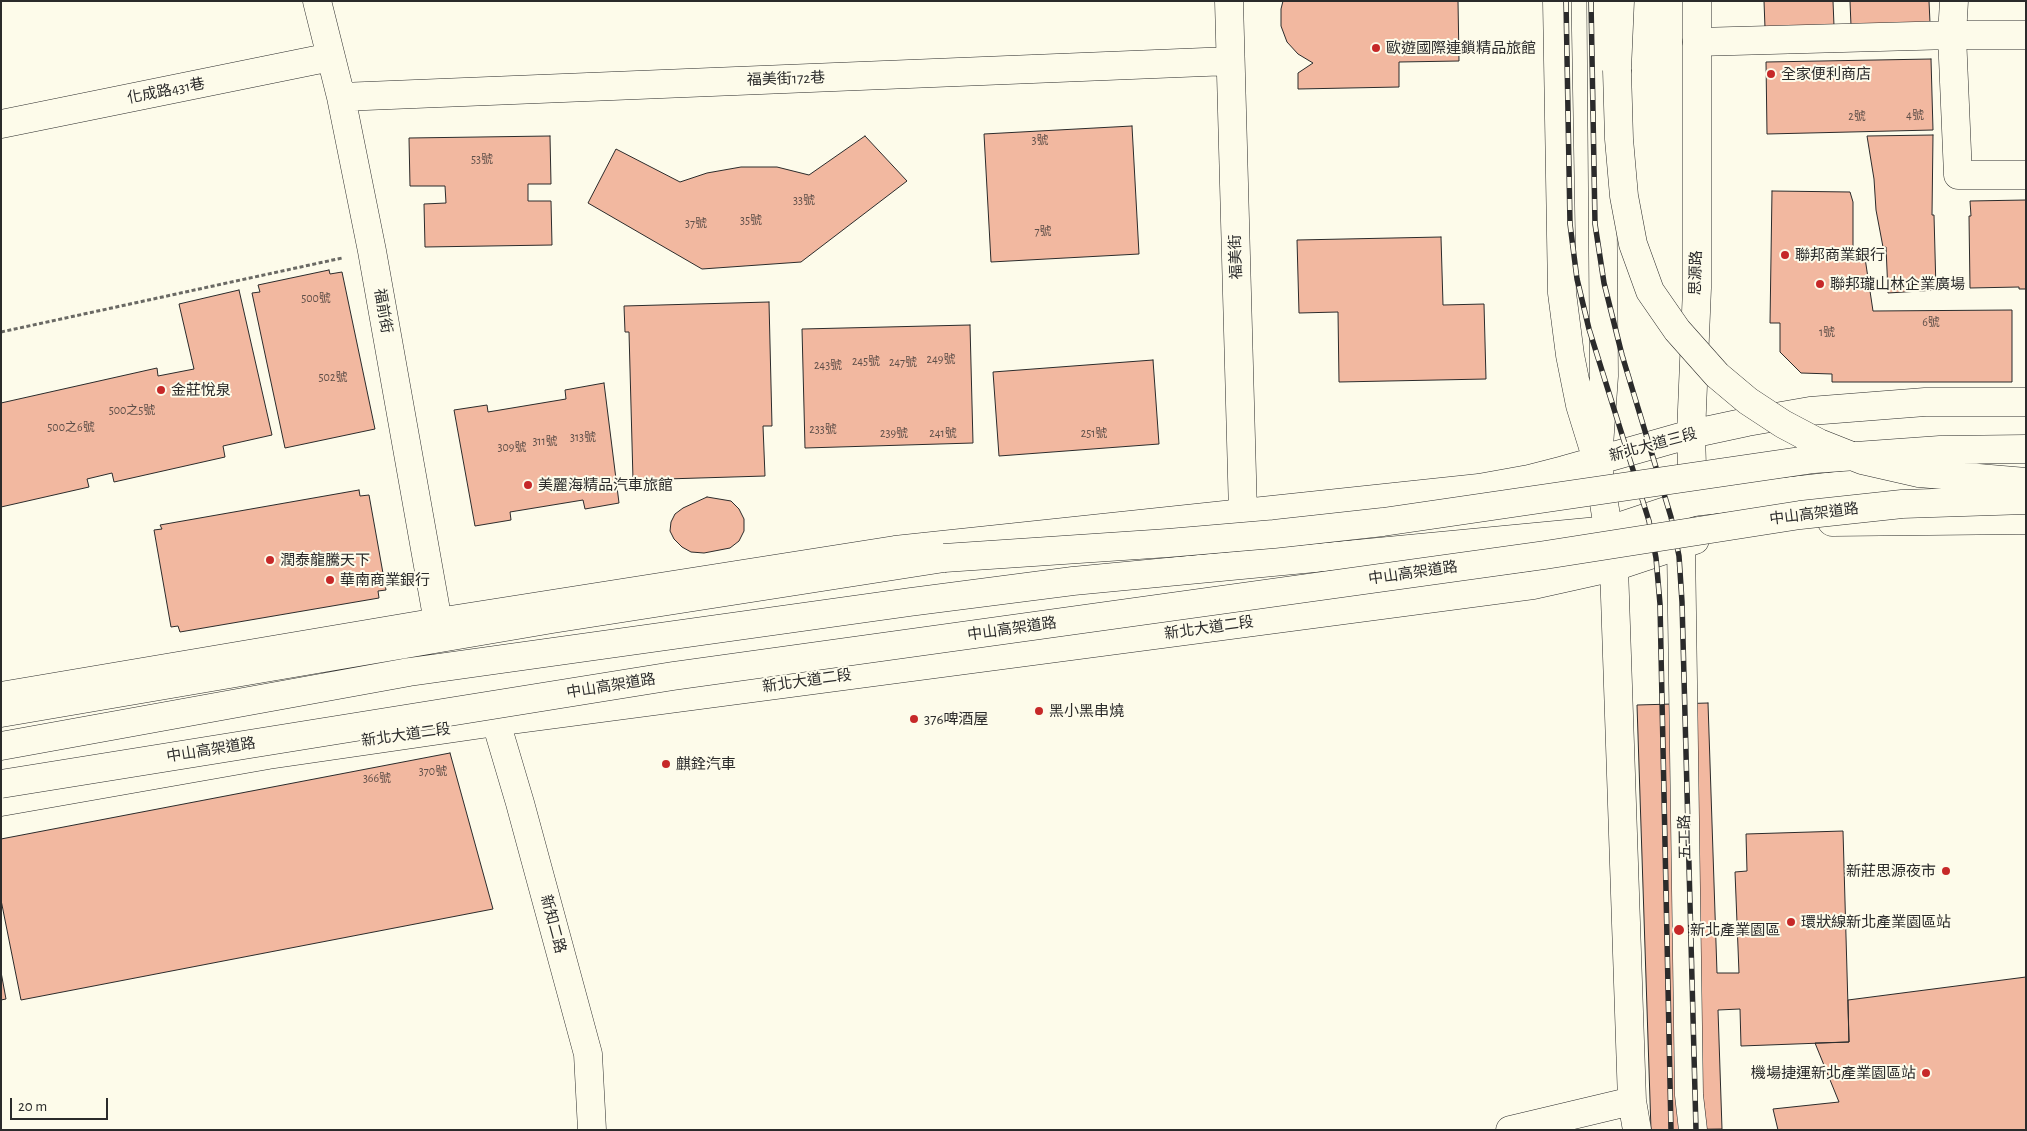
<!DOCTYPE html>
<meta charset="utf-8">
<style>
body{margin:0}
#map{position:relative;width:2027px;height:1131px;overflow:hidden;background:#fdfbea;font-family:"Alegreya Sans",sans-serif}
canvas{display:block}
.frame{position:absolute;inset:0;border:2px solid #2b2b2b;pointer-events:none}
.scale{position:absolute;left:10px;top:1098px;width:98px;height:22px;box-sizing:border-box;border:2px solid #2b2b2b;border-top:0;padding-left:6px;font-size:15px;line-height:18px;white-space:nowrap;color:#2b2b2b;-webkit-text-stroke:4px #fdfbea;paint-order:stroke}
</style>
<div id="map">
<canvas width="2027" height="1131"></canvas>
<div class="frame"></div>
<div class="scale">20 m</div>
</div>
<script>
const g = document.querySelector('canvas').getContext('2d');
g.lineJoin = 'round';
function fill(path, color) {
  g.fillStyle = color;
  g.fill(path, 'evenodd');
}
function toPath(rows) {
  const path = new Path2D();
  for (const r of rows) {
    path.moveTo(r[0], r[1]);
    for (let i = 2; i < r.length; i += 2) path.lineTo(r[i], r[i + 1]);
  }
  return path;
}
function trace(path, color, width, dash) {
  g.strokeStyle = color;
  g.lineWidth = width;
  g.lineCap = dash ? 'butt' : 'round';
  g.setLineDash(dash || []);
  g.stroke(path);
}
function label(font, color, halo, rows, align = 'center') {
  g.font = font + ' "Alegreya Sans","Noto Sans TC",sans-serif';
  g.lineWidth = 4;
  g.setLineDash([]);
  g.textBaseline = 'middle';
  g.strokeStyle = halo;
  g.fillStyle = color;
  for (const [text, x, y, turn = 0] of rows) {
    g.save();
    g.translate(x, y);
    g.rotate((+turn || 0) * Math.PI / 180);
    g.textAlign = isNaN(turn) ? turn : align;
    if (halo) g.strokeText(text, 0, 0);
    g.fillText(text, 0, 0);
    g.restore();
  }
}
const building = toPath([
 [1283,1,1458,1,1459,61,1399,62,1399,87,1298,89,1298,73,1313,63,1298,54,1287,42,1281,26,1281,9,1283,1],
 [1764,1,1833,1,1834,26,1765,28,1764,1],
 [1850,1,1929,1,1930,23,1851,26,1850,1],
 [1931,59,1933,130,1767,134,1766,62,1931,59],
 [1132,126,1139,254,991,262,984,134,1132,126],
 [1933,135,1932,215,1934,215,1936,290,1888,293,1886,247,1883,247,1876,210,1874,179,1867,136,1933,135],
 [550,136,551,184,528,184,528,201,551,201,552,245,425,247,424,204,446,203,445,186,410,186,409,138,550,136],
 [865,136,907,181,801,262,702,269,588,203,616,149,680,182,707,173,741,167,777,167,809,175,865,136],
 [1772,191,1850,192,1853,202,1853,258,1865,258,1873,311,2012,310,2012,382,1832,382,1832,374,1801,373,1780,352,1780,323,1770,323,1772,191],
 [2026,200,2026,289,2019,289,2019,287,1970,288,1969,216,1971,216,1970,201,2026,200],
 [1441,237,1443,305,1484,304,1486,379,1339,382,1338,312,1299,313,1297,240,1441,237],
 [329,270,330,274,342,272,375,429,285,448,252,293,260,292,258,285,329,270],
 [239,290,272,435,223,446,225,457,114,482,112,473,87,479,89,487,1,507,1,403,157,368,158,376,194,369,179,304,239,290],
 [769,302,772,426,763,426,765,476,633,480,629,332,625,332,624,306,769,302],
 [970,325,973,443,805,448,802,329,970,325],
 [1153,360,1159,444,999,456,993,372,1153,360],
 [604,383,619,503,585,509,583,500,510,512,511,520,475,526,454,410,487,405,488,412,566,399,565,390,604,383],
 [359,490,360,496,369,495,386,590,378,591,379,598,180,632,178,626,171,627,154,530,162,529,160,525,359,490],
 [707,497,731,501,739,509,744,519,744,531,739,541,730,548,704,553,691,552,682,547,674,539,670,531,671,522,675,514,683,508,707,497],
 [1708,703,1717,973,1739,973,1735,872,1747,871,1746,834,1843,831,1849,1042,1741,1046,1740,1009,1718,1010,1722,1129,1651,1130,1637,705,1708,703],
 [450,753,493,909,21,1000,1,900,1,839,450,753],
 [1,972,6,999,1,1000,1,972],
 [2026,977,2026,1130,1778,1130,1773,1109,1839,1102,1815,1043,1849,1042,1848,1000,2026,977]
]);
fill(building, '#f2b8a0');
trace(building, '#2b2b2b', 1);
const minor = toPath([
 [317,1,341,97,372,251,438,622],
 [1229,1,1243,513],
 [1954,1,1952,35,1958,175,2026,175],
 [1697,42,1952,35,2026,35],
 [341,97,1230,61],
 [1,124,331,57],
 [1681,544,1689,1095,1693,1130],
 [1614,567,1632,1101,1637,1130],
 [496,722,520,803,588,1054,592,1130],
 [1510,1130,1632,1101]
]);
const major = toPath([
 [1557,1,1562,293,1570,355,1580,405,1597,460,1612,553],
 [1599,446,1604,376,1601,1],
 [1677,495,1693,502,1898,479,1926,478],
 [1693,499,1691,434,1697,288,1697,1],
 [1832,522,2026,520],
 [1,696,438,622,895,550,1479,488,1529,479,1564,470,1691,434,1747,422,1810,411,1925,402,2026,402],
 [1,802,268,755,496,722,1533,585,1614,567,1695,540]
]);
const highway = toPath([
 [1617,70,1620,1],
 [1,713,552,619,944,558],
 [1,746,409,672,910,602,1073,581,1609,530,1693,502]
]);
trace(minor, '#2b2b2b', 29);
trace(major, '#2b2b2b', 29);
trace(highway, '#2b2b2b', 29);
trace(toPath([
 [1,332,342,258]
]), '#6a6964', 3, [4, 2.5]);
trace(minor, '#fdfbea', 28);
trace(major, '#fdfbea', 28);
trace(highway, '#fdfbea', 28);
const rail = toPath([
 [1566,1,1570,224,1577,279,1589,329,1649,521,1656,558,1660,604,1671,1130],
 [1591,1,1595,224,1604,283,1622,355,1671,517,1679,556,1682,602,1696,1130]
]);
trace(rail, '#2b2b2b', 5.5);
trace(rail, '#fdfbea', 4, [11]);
const highwayBridge = toPath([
 [1617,70,1619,139,1624,196,1633,244,1650,291,1677,330,1717,375,1748,401,1783,424,1819,443,1862,460,1919,473,2026,482],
 [944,558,1168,543,1274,534,1383,522,1814,459,1940,450,2026,449],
 [1,784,673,676,1545,555,1800,515,1902,504,2026,500]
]);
trace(highwayBridge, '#2b2b2b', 29, []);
trace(highwayBridge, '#fdfbea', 28);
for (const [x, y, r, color] of [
 [1376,48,5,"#c62828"],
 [1771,74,5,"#c62828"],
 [1785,255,5,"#c62828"],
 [1820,284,5,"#c62828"],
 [161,390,5,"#c62828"],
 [528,485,5,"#c62828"],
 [270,560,5,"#c62828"],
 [330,580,5,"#c62828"],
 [1039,711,5,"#c62828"],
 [914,719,5,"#c62828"],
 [666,764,5,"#c62828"],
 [1946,871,5,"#c62828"],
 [1791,922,5,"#c62828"],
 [1679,930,6,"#c62828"],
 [1926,1073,5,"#c62828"]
]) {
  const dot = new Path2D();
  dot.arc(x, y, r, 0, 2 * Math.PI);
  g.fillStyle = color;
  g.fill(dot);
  trace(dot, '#fdfbea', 2);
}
label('12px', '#5d4e48', null, [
 ["4號",1915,115],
 ["2號",1857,116],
 ["3號",1040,140],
 ["53號",482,159],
 ["33號",804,200],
 ["35號",751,220],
 ["37號",696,223],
 ["7號",1043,231],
 ["500號",316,298],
 ["6號",1931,322],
 ["1號",1827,332],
 ["249號",941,359],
 ["245號",866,361],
 ["247號",903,362],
 ["243號",828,365],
 ["502號",333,377],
 ["500之5號",132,410],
 ["500之6號",71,427],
 ["233號",823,429],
 ["239號",894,433],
 ["241號",943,433],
 ["251號",1094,433],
 ["313號",583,437],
 ["311號",545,441],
 ["309號",512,447],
 ["370號",433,771],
 ["366號",377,778]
]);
label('15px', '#2b2b2b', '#fdfbea', [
 ["歐遊國際連鎖精品旅館",1386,48],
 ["全家便利商店",1781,74],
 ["聯邦商業銀行",1795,255],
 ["聯邦瓏山林企業廣場",1830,284],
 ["金莊悅泉",171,390],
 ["美麗海精品汽車旅館",538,485],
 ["潤泰龍騰天下",280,560],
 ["華南商業銀行",340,580],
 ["黑小黑串燒",1049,711],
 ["376啤酒屋",924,719],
 ["麒銓汽車",676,764],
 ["新莊思源夜市",1936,871,"right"],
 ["環狀線新北產業園區站",1801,922],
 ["新北產業園區",1690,930],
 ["機場捷運新北產業園區站",1916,1073,"right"]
], 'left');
label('15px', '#2b2b2b', '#fdfbea', [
 ["福美街172巷",786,79,-2],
 ["化成路431巷",166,91,-11],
 ["福美街",1236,257,-92],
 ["思源路",1696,273,-89],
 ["福前街",383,311,80],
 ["新北大道三段",1653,445,-15],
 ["中山高架道路",1814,514,-7],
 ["中山高架道路",1413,573,-8],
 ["新北大道二段",1209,628,-8],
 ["中山高架道路",1012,629,-8],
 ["新北大道二段",807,681,-8],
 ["中山高架道路",611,686,-9],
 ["新北大道二段",406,735,-8],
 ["中山高架道路",211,750,-9],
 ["五工路",1685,837,-91],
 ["新知二路",553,924,75]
]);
</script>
